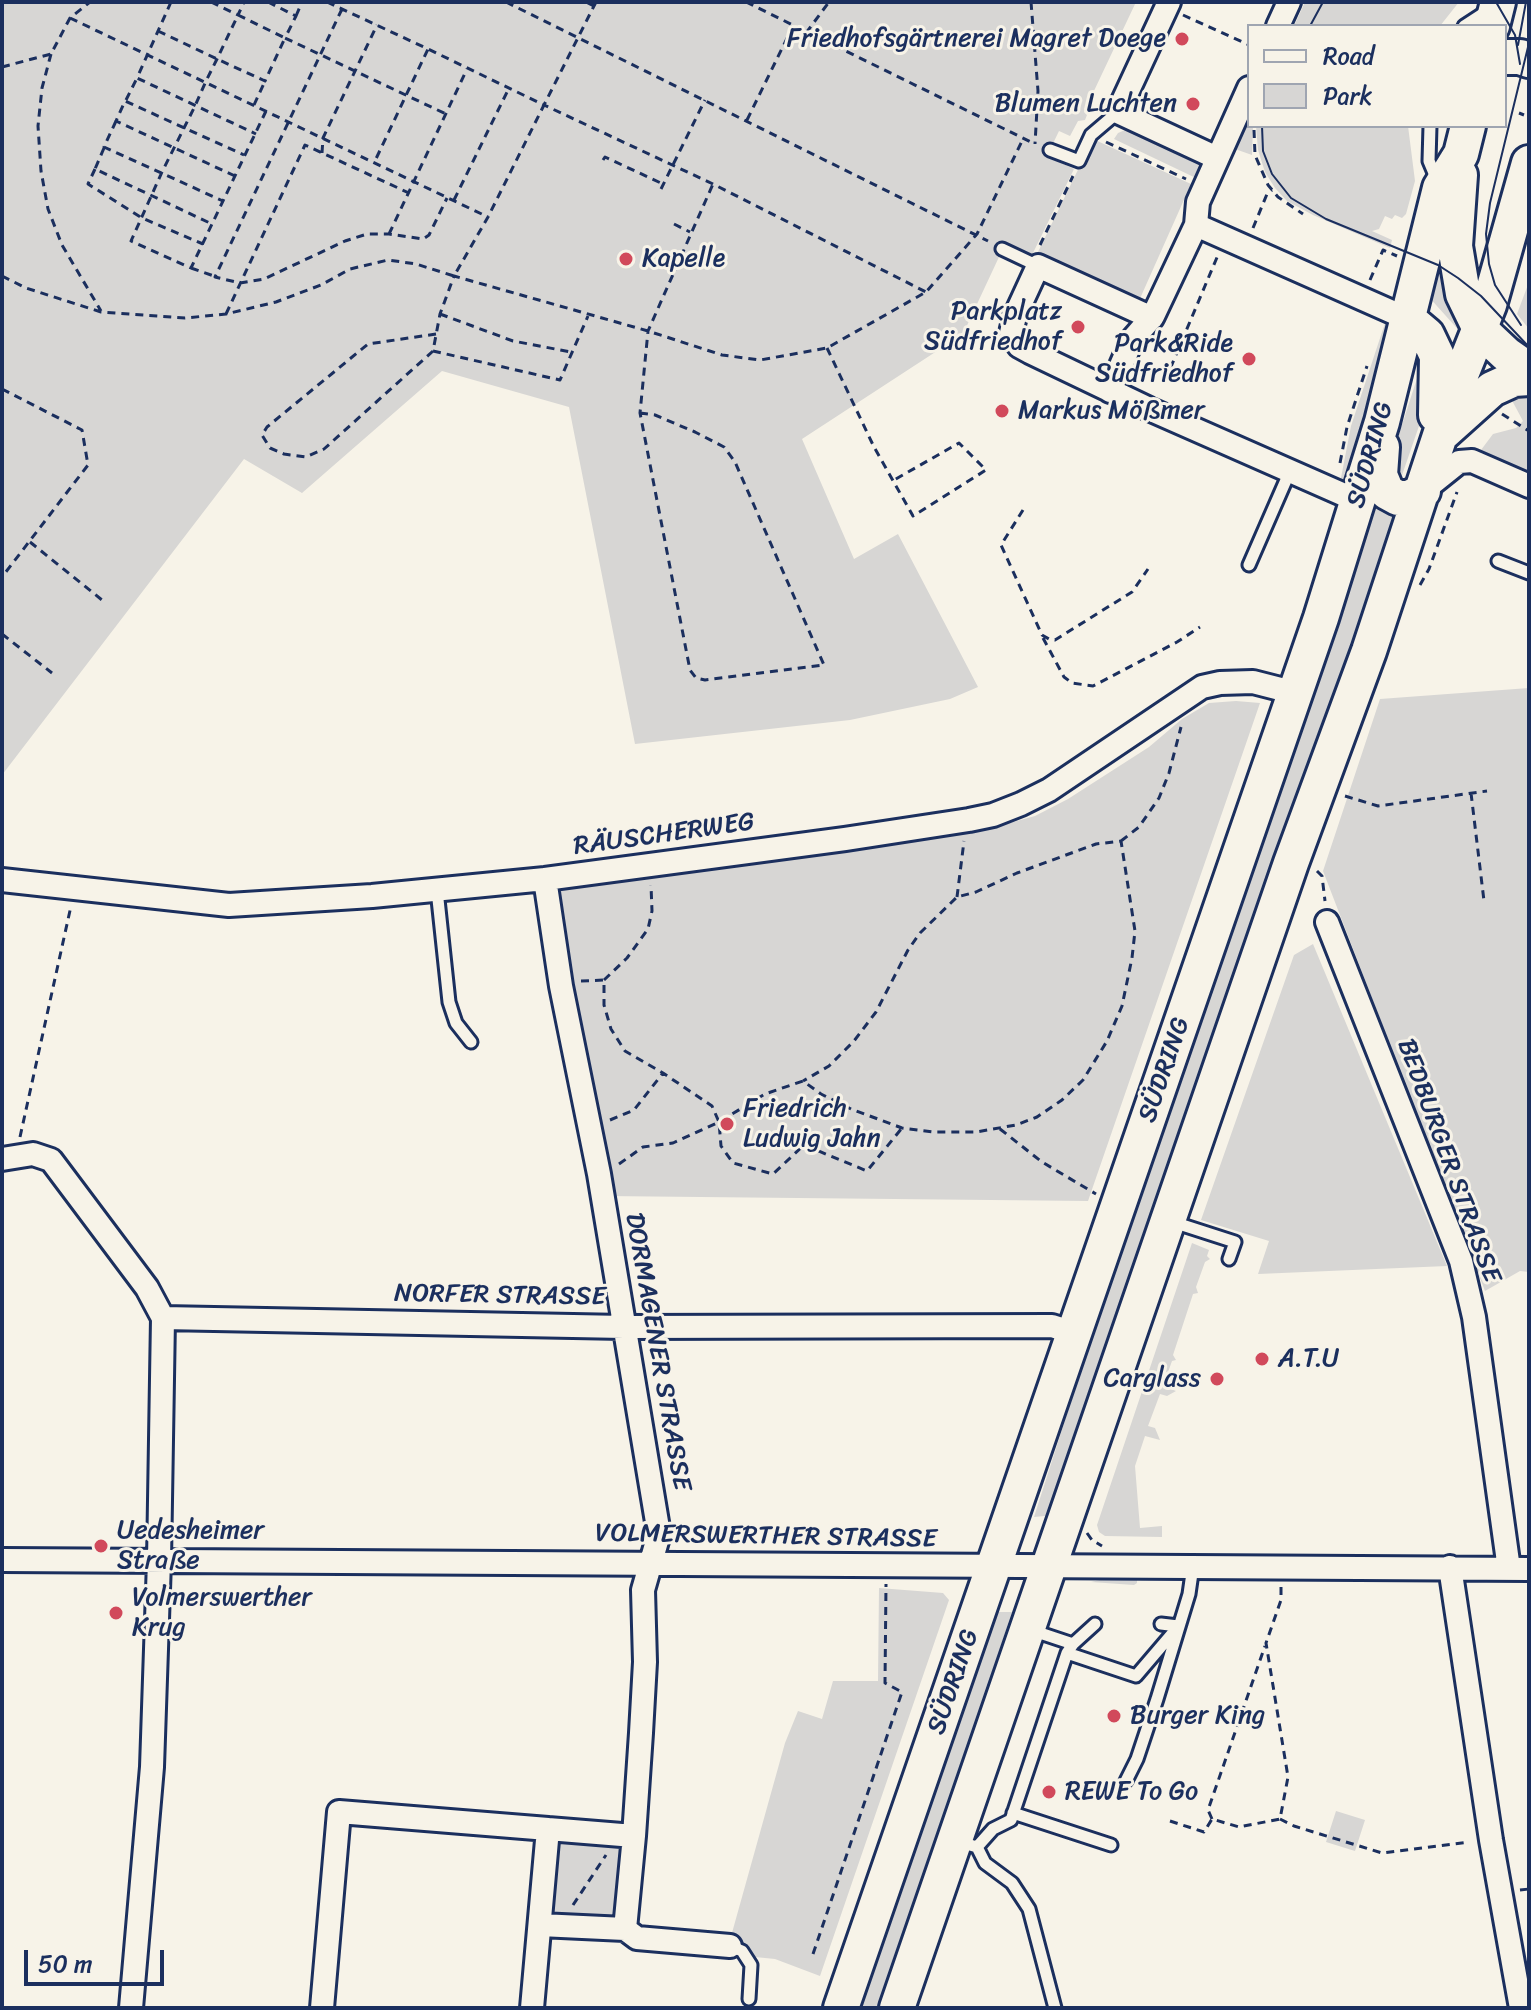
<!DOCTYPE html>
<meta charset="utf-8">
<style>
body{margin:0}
#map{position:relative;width:1531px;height:2010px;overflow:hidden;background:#f7f3e8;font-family:Sriracha,sans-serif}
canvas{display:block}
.frame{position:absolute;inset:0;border:4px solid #1b2f5e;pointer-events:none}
.legend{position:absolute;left:1247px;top:24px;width:260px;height:104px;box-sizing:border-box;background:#f7f3e8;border:2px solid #9fa5b1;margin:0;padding:10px 14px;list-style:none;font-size:24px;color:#1b2f5e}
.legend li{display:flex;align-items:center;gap:16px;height:40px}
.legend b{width:40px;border:2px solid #9fa5b1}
.scale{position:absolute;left:24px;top:1950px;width:140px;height:36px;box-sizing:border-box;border:4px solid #1b2f5e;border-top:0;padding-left:10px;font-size:24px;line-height:28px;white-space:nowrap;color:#1b2f5e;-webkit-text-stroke:6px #f7f3e8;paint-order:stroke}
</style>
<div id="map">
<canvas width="1531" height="2010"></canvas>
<div class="frame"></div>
<ul class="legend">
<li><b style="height:10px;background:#f7f3e8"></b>Road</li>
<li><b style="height:22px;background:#d7d6d4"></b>Park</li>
</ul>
<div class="scale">50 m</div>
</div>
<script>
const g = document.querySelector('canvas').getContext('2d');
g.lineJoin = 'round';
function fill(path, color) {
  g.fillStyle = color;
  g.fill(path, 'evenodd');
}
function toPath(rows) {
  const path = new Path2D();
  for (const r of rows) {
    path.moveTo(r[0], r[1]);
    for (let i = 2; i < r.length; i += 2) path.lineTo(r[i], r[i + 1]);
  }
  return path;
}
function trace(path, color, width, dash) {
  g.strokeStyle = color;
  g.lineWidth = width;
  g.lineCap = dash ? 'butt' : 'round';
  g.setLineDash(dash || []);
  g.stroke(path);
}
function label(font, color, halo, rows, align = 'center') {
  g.font = font + ' Sriracha,sans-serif';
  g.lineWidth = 6;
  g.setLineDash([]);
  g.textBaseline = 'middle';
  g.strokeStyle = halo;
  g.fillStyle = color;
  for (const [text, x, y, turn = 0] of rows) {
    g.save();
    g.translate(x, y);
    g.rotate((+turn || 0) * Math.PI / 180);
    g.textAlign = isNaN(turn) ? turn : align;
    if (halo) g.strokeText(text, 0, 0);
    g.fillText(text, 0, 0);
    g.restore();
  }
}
fill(toPath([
 [2,2,1136,2,1084,112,1087,115,1085,120,1078,121,1070,136,1059,131,1047,156,1074,169,1032,255,1006,242,963,334,802,439,854,559,898,534,978,687,950,699,850,720,635,744,569,407,442,371,302,493,244,459,2,775],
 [1305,2,1459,2,1440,26,1294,26],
 [1249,109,1249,126,1253,126,1252,155,1235,149,1229,161,1226,159],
 [1256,126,1408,126,1415,181,1406,214,1402,218,1395,215,1392,219,1385,216,1379,229,1372,231,1392,240,1390,248,1313,215,1287,201,1275,188,1265,172,1258,150],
 [1130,128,1200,158,1202,166,1198,179,1114,139,1118,133],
 [1093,139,1191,184,1138,303,1036,256],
 [1435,269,1447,276,1463,335,1428,296],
 [1529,282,1529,329,1517,314],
 [1386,320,1389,323,1366,417,1347,475,1340,483,1351,426],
 [1422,363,1429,397,1400,481,1389,465],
 [1529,390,1529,478,1478,454,1493,434,1516,428,1523,421,1508,393],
 [1377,494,1400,508,1055,1515,1034,1517,1075,1389,1089,1331],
 [1529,688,1529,1272,1520,1271,1485,1291,1323,871,1380,699],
 [1236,701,1260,703,1088,1201,604,1196,556,890,995,827,1035,816,1068,799,1149,747,1182,719,1209,703],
 [1327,801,1330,807,1189,1216,1187,1209],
 [1313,944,1447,1266,1258,1274,1269,1241,1201,1220,1294,955],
 [1175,1241,1180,1243,1086,1513,1082,1513],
 [1192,1243,1209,1250,1207,1256,1210,1259,1205,1262,1196,1287,1198,1293,1193,1294,1173,1355,1176,1360,1172,1361,1163,1386,1176,1391,1167,1396,1160,1394,1148,1426,1155,1428,1160,1440,1145,1436,1135,1466,1140,1528,1162,1526,1162,1537,1105,1536,1099,1532,1097,1525],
 [1137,1576,1137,1583,1134,1585,1091,1582,1113,1577],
 [879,1588,943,1593,949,1600,820,1976,775,1959,755,1957,742,1943,730,1940,785,1743,798,1711,822,1719,833,1681,878,1681],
 [992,1612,1012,1612,970,1739,958,1793,885,2008,856,2008],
 [1037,1643,1042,1644,975,1833,973,1832],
 [1336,1811,1365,1820,1355,1851,1326,1842],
 [565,1838,619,1844,627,1852,621,1915,611,1924,558,1919,550,1908,556,1848],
 [961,1865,966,1866,917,2008,912,2008]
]), '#d7d6d4');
const lane = toPath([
 [1464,26,1487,11],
 [1430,126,1429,161,1437,180],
 [1050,150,1079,161,1091,135,1118,112],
 [1002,249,1038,266],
 [1498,561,1529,573],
 [1249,565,1290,471],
 [437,890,449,1002,456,1023,471,1042],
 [1173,1222,1235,1242,1229,1259],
 [1161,1624,1178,1626],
 [1031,1630,1073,1644],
 [1067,1653,1136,1676,1177,1628],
 [1126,1781,1137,1759,1157,1699,1189,1594,1193,1566],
 [1013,1813,1111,1845],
 [970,1845,977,1847,985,1863,1012,1883,1029,1909,1055,2008],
 [977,1847,993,1829,1011,1820,1067,1653,1073,1644,1095,1624],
 [730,1946,742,1951,751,1965,749,1999]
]);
const street = toPath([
 [1169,2,1118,112,1217,158],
 [1278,26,1289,2],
 [1196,225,1408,319],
 [1152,318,1038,266,1015,316,1011,333,1019,346,1030,352,1149,409,1358,501],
 [1110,391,1132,340,1153,316,1196,225,1198,202,1249,88],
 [1424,490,1459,462,1472,461,1529,486],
 [2,880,229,905,372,896,545,879,845,839,969,820,993,815,1021,804,1049,790,1202,687,1220,683,1253,682,1296,693],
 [1327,922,1461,1261,1474,1317,1509,1569],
 [2,1159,33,1154,51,1160,147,1288,163,1318,159,1561,152,1767,131,2008],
 [163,1318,624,1327,1052,1326,1074,1333],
 [2,1560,1529,1569],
 [1450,1567,1491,1840,1521,2008],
 [540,1925,625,1929,634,1836,641,1733,645,1662,643,1590,659,1534,599,1174,561,986,545,879],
 [625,1929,637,1938,730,1946],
 [322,2008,339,1812,634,1836],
 [532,2008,548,1829]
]);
const primary = toPath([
 [1492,26,1498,2],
 [1505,57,1520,57,1529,60],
 [1460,175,1455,246,1463,294,1479,327,1489,338,1506,354,1529,370],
 [1408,319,1427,335,1437,356,1436,415],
 [1444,432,1492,389,1514,379,1529,378],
 [1382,447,1380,475,1387,492,1398,498,1409,498,1423,491],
 [841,2008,1321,618,1382,422,1440,188,1461,154,1468,126],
 [897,2008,1291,863,1369,651,1455,390,1489,305,1529,163]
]);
trace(lane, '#1b2f5e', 17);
trace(street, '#1b2f5e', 28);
trace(primary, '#1b2f5e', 40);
trace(toPath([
 [171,2,137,78,256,134],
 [211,2,238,15,244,2],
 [268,2,296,16,285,38,446,114],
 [327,2,428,49,374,163],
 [506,2,988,241],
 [586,2,594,6],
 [596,2,544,105,713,184,926,292],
 [746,2,1035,144],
 [1031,2,1038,91,1035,144],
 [342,9,215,277,240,283,264,279,345,241,367,234,389,234,423,239,429,235,447,198],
 [1183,15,1249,45],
 [296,16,302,2],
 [70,18,488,217],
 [158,31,217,59,265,81,285,38,238,15,217,59,206,81,195,106,162,172,131,241,191,268,266,111],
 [806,33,829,2],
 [51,54,42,88,38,126,41,171,48,209,62,245,101,311],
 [2,67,51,54,70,18,90,2],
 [126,100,137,78],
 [254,105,265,81],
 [1519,113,1524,115],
 [747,120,793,26],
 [116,121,104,147,223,201],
 [1254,130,1255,155,1268,185,1278,197,1303,214],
 [1106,142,1186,179],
 [104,148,95,169,212,224],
 [322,153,323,138,377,25],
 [603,160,605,157,663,184],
 [95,169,88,184,142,218,203,244],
 [235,176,116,121,125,101,244,155],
 [661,189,705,100],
 [454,200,509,88],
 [674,224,690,232],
 [1253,228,1267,194,1272,190],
 [389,234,467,69],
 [1040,245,1073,176],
 [191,268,214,276],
 [2,276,26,288,101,312,185,318,226,314,276,302,321,285,350,269,388,260,416,264,454,276,488,217,544,105,428,49],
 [1370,280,1383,250,1397,256],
 [226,314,305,145,409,193],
 [440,314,513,341,571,352],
 [436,334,368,344,267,427,262,435,270,448,284,454,306,457,324,449,433,351,440,314,454,276,648,331,722,355,760,360,827,348,926,292,977,234,1023,139],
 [827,348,874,447,913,516,986,470,959,443,894,480],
 [433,351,560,380,588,316],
 [1165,381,1218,255],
 [2,389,82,430,88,465,2,577],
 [640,413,655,415,695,432,724,447,735,462,824,665,705,680,696,678,690,670,640,413,648,331,713,184],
 [1502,414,1529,431],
 [1340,463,1347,427,1367,366],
 [1023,510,1001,545,1042,635,1049,639,1055,640,1132,592,1148,569],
 [30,542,102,600],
 [1420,585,1429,569,1457,492],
 [2,634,52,673],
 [1043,638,1064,677,1072,683,1093,686,1177,642,1200,627],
 [1471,793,1484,901],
 [1345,796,1378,806,1487,791],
 [1121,841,1139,827,1159,798,1169,773,1181,727],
 [1317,871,1322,876,1325,901],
 [957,897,964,841],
 [604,980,627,958,648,929,652,911,651,885],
 [581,981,604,980,604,1005,611,1029,625,1051,663,1073],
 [610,1120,634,1110,663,1073,712,1106,719,1122,721,1146,733,1163,773,1174,804,1145,867,1171,902,1128],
 [1000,1129,1042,1162,1096,1194],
 [20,1137,71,906],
 [619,1164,643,1147,673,1143,719,1122,765,1094,803,1081,821,1094,851,1109,902,1128,934,1132,976,1132,1016,1125,1037,1117,1062,1100,1083,1080,1107,1041,1122,1006,1132,958,1135,931,1121,841,1096,844,1017,873,976,892,957,897,920,933,908,950,876,1012,854,1041,829,1066,803,1081],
 [1087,1533,1092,1540,1102,1546],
 [1212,1819,1208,1810,1265,1646],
 [1280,1819,1294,1826,1382,1853,1469,1842],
 [1170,1821,1204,1832,1212,1819,1239,1827,1280,1819,1288,1777,1266,1643,1281,1600,1281,1587],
 [1520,1890,1529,1889],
 [573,1905,606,1855],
 [813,1954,902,1692,885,1683,886,1584]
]), '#1b2f5e', 3, [8, 6]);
trace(lane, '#f7f3e8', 11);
trace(street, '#f7f3e8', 22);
trace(primary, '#f7f3e8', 34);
trace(toPath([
 [1496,2,1515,35,1520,64],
 [1310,26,1323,2],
 [1518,45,1526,2],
 [1262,126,1263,151,1272,174,1291,198,1326,219,1438,265,1458,278,1481,296,1529,347],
 [1521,325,1495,285,1489,264,1486,234,1490,203,1529,43]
]), '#1b2f5e', 2);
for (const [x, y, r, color] of [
 [1182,39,8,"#d1495b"],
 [1193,104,8,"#d1495b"],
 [626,259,8,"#d1495b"],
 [1078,327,8,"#d1495b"],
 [1249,359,8,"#d1495b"],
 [1002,411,8,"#d1495b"],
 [727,1124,8,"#d1495b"],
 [1262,1359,8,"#d1495b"],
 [1217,1379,8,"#d1495b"],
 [101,1546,8,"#d1495b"],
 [116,1613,8,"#d1495b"],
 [1114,1716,8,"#d1495b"],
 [1049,1792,8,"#d1495b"]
]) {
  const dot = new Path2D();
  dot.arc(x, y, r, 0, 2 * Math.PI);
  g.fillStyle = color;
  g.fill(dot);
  trace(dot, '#f7f3e8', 3);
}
label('26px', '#1b2f5e', '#f7f3e8', [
 ["Friedhofsgärtnerei Magret Doege",1166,39,"right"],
 ["Blumen Luchten",1177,104,"right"],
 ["Kapelle",642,259],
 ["Parkplatz",1062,312,"right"],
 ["Südfriedhof",1062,342,"right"],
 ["Park&Ride",1233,344,"right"],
 ["Südfriedhof",1233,374,"right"],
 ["Markus Mößmer",1018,411],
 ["Friedrich",743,1109],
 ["Ludwig Jahn",743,1139],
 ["A.T.U",1278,1359],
 ["Carglass",1201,1379,"right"],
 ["Uedesheimer",117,1531],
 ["Straße",117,1561],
 ["Volmerswerther",132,1598],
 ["Krug",132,1628],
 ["Burger King",1130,1716],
 ["REWE To Go",1065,1792]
], 'left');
label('26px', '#1b2f5e', '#f7f3e8', [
 ["SÜDRING",1371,455,-74],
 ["RÄUSCHERWEG",664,835,-8],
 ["SÜDRING",1165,1070,-71],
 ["BEDBURGER STRASSE",1448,1161,70],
 ["NORFER STRASSE",500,1296,1],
 ["DORMAGENER STRASSE",657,1352,80],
 ["VOLMERSWERTHER STRASSE",766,1537,1],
 ["SÜDRING",954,1682,-71]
]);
</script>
